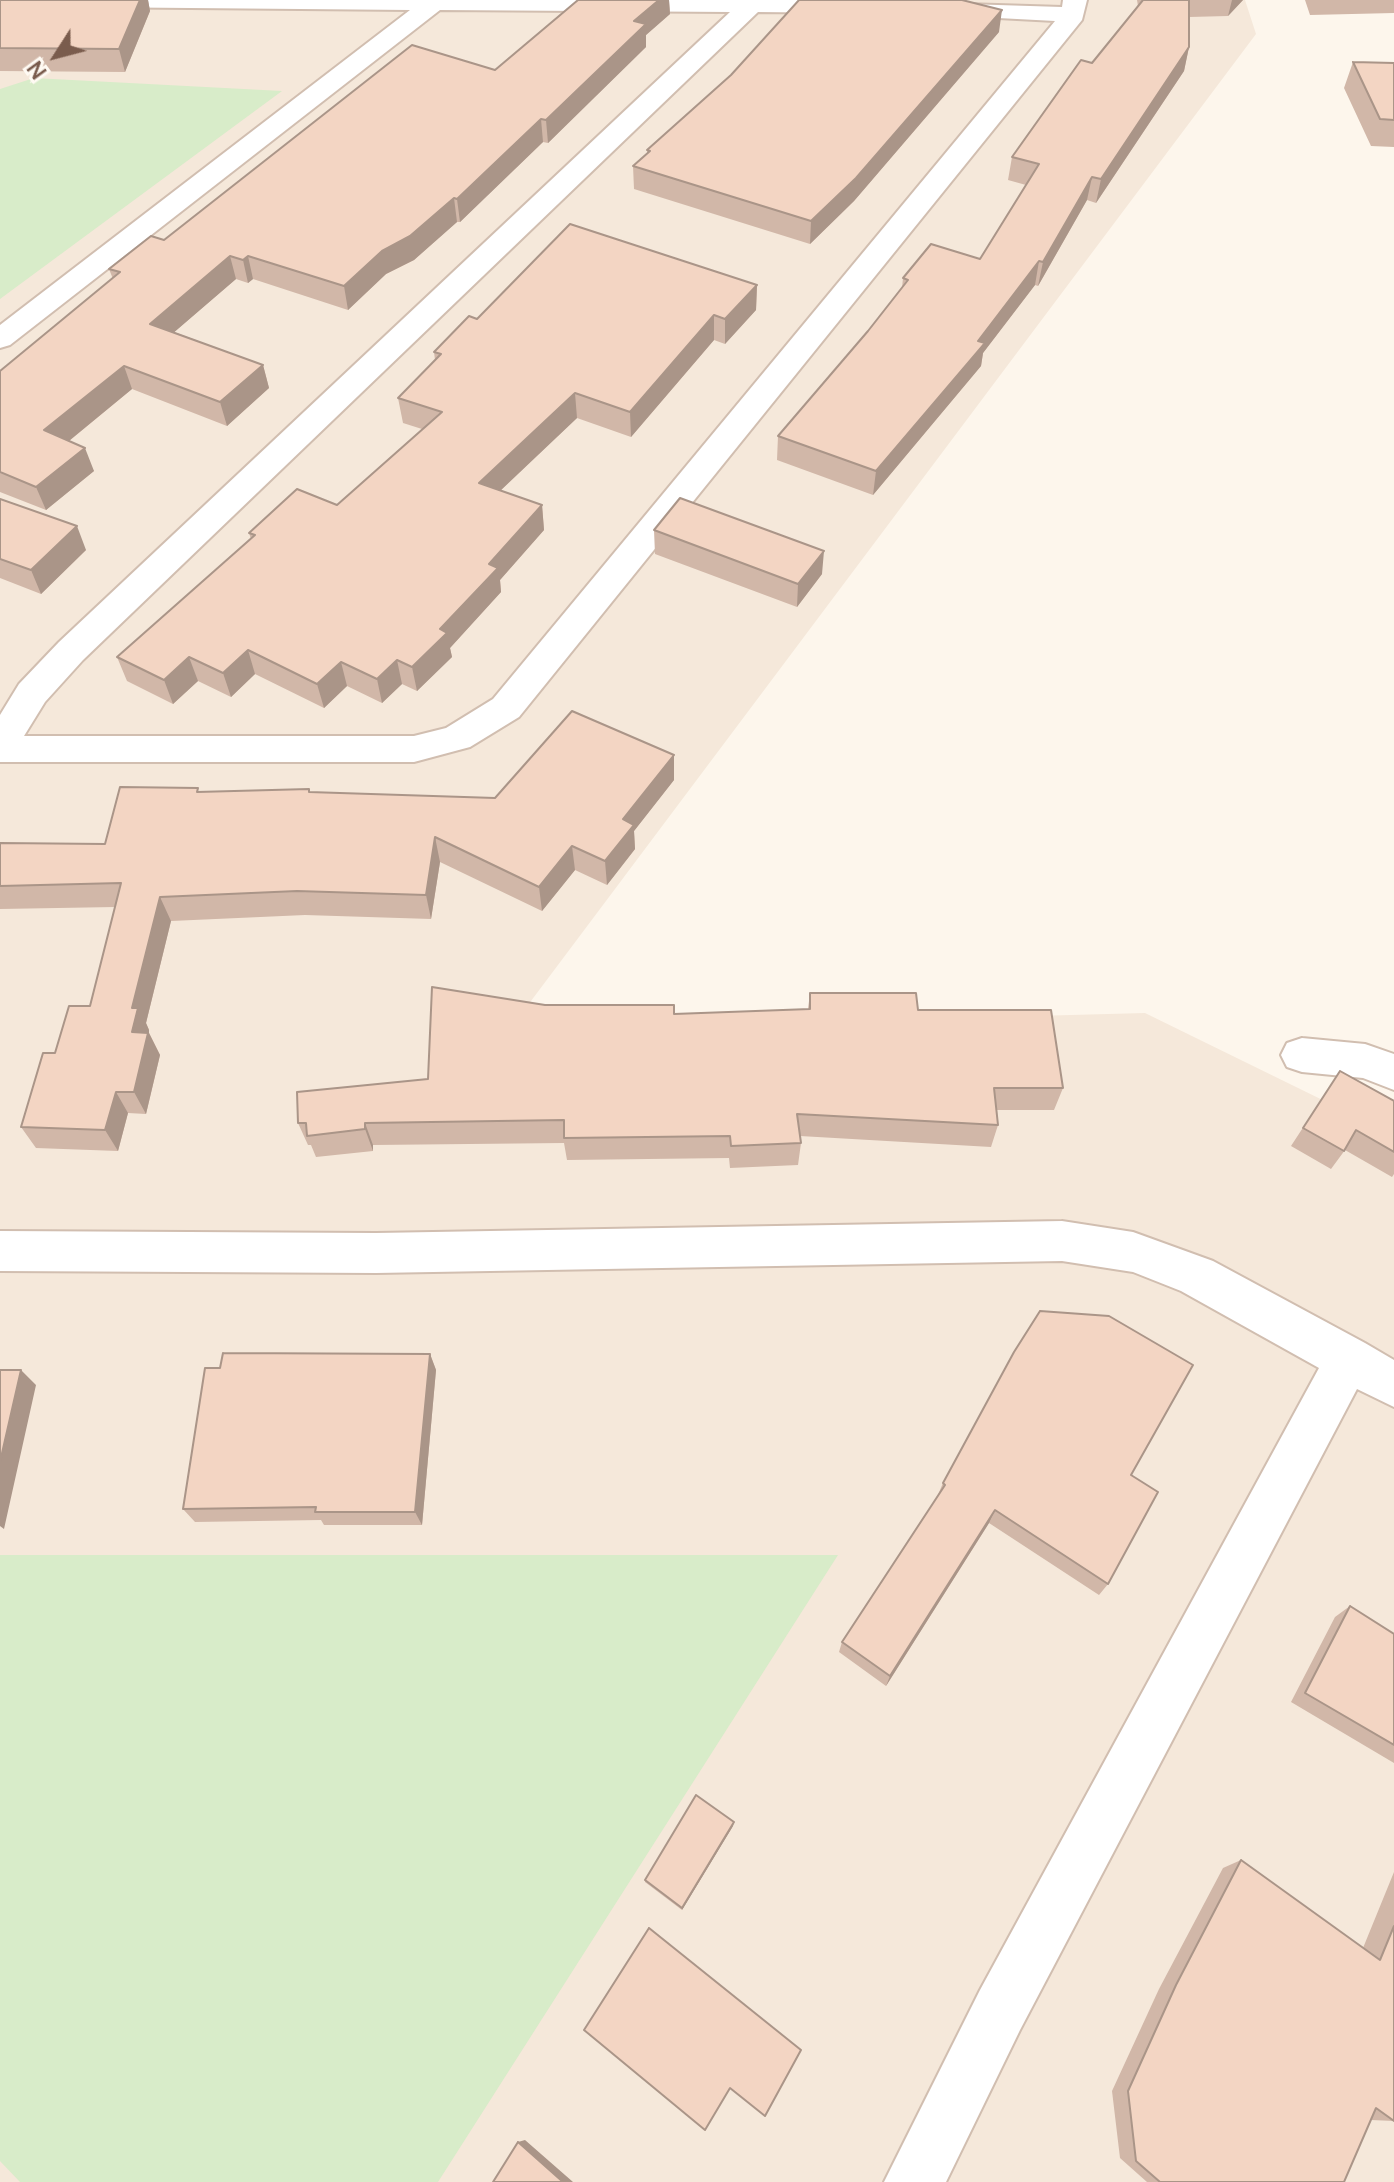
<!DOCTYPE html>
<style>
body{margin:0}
#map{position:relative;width:1394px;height:2182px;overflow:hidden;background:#fdf6ec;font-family:Manrope,sans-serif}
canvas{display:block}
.north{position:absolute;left:16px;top:16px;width:80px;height:80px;-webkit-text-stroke:6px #fffaf3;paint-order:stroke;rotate:234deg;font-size:22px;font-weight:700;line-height:32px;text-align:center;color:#7a5c4d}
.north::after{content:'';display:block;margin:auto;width:28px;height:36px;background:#7a5c4d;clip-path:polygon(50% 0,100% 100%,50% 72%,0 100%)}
</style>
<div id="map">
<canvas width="1394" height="2182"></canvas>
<div class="north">N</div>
</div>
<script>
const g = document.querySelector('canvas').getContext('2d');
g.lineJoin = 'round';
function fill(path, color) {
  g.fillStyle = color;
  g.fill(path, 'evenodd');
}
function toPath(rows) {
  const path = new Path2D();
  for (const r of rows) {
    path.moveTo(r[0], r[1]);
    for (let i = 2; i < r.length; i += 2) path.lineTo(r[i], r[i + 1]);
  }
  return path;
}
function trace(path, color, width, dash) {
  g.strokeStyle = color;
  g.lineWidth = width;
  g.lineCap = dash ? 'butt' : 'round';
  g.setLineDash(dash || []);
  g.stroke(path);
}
fill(toPath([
 [0,0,1245,0,1256,34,498,1045,590,1028,1145,1013,1394,1135,1394,2182,0,2182]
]), '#f5e8da');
fill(toPath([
 [34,78,282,91,0,299,0,89],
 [0,1555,838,1555,438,2182,20,2182,0,2161]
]), '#d8ecc9');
const street = toPath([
 [68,0,856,0,863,6,859,11,851,13,758,12,83,660,45,702,24,736,414,736,446,728,493,699,1055,21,941,15,933,13,929,8,933,3,1062,7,1063,0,1087,0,1082,20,519,717,470,747,414,762,0,762,0,715,19,684,59,642,730,12,440,10,10,345,0,348,0,325,410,10,80,7,72,5,68,0],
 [1302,1038,1365,1044,1394,1054,1394,1090,1363,1078,1302,1072,1287,1067,1281,1055,1287,1043,1302,1038],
 [1062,1221,1133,1232,1213,1261,1365,1343,1394,1360,1394,1407,1357,1389,1020,2030,946,2182,884,2182,980,1990,1319,1368,1181,1291,1133,1272,1062,1261,376,1273,0,1271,0,1231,376,1233,1062,1221]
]);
trace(street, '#d1beb0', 4);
fill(street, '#fff');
fill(toPath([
 [0,0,148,0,150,11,125,72,0,71],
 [578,0,669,0,670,14,646,35,646,47,548,143,543,142,460,222,457,222,414,260,386,274,348,310,253,279,248,283,236,279,174,332,263,365,269,388,227,426,132,389,69,441,94,471,46,510,0,492,0,371,113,279,109,269,495,70],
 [1137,0,1243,0,1228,16,1189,17,1189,47,1184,71,1096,203,1087,200,1038,286,1035,285,983,353,981,366,873,495,777,460,778,436,868,331,902,288,903,278,980,259,1026,185,1008,180,1012,157,1092,63,1138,6],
 [1305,0,1394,0,1394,13,1310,15],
 [999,32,854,201,810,244,634,189,633,166,647,153,647,150],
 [1353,62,1394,63,1394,147,1371,146,1344,88],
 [757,285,756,310,725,344,714,340,631,437,577,418,500,491,542,505,544,530,500,580,501,592,450,648,452,657,417,691,402,684,382,703,347,686,324,708,255,674,231,697,198,681,173,704,127,681,117,657,251,539,249,533,337,505,422,429,403,423,398,398,435,360,434,352,477,319],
 [0,499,86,550,41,594,0,578],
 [654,530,822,574,797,607,655,554],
 [674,780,634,831,635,849,607,885,575,870,542,911,440,862,431,919,305,915,171,921,146,1023,149,1030,149,1033,160,1055,146,1114,128,1113,118,1151,36,1148,21,1127,55,1053,90,1006,115,907,0,909,0,843,105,844,200,792,310,792,495,798],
 [810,993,918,1010,1063,1088,1054,1110,997,1110,998,1125,991,1147,800,1136,801,1143,798,1165,730,1168,729,1158,567,1160,564,1143,373,1145,373,1151,316,1157,311,1145,308,1145,298,1123,428,1079,545,1005,674,1014,808,1009],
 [1340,1071,1394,1101,1394,1174,1392,1177,1345,1150,1331,1169,1291,1146],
 [430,1354,436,1370,422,1525,324,1525,321,1520,195,1522,183,1509],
 [1131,1475,1108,1584,1099,1595,989,1523,886,1686,839,1652,842,1642,937,1497,943,1483],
 [1350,1606,1394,1634,1394,1763,1291,1702,1335,1617],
 [733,1826,682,1910,645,1882,645,1880],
 [1241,1860,1363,1948,1394,1872,1394,2121,1371,2120,1344,2182,1147,2182,1120,2158,1112,2091,1159,1989,1223,1868]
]), '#d1b7a8');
fill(toPath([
 [140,0,148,0,150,11,125,72,119,49],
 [659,0,669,0,670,14,646,35,646,47,548,143,546,120,634,21],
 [1232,0,1243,0,1228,16],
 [1002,10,999,32,854,201,810,244,811,221],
 [1189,47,1184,71,1096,203,1101,179],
 [541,119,543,142,460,222,457,199],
 [1092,177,1087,200,1038,286,1043,262],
 [454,198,457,222,414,260,386,274,348,310,344,286,382,251],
 [230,256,236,279,157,347,150,324],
 [248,256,253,279,248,283,243,260],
 [1039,261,1035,285,983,353,981,366,873,495,876,471],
 [757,285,756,310,725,344,725,319],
 [714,315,714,340,631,437,630,412],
 [263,365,269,388,227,426,220,402],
 [124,366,132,389,53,454,44,430],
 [575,393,577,418,482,508,479,483],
 [85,448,94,471,46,510,36,487],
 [542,505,544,530,500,580,501,592,450,648,452,657,417,691,412,667,489,564],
 [77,526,86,550,41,594,31,570],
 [824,551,822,574,797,607,798,584],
 [248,650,255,674,231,697,223,673],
 [189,657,198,681,173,704,164,680],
 [397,660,402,684,382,703,377,679],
 [341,662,347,686,324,708,317,684],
 [674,755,674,780,634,831,635,849,607,885,605,861,623,819],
 [435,837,440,862,431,919,426,895],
 [572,846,575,870,542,911,539,887],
 [160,897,171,921,146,1023,149,1030,149,1033,160,1055,146,1114,134,1092,132,1032,132,1008],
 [116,1092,128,1113,118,1151,105,1130],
 [365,1123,373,1145,373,1151,365,1129],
 [430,1354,436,1370,422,1525,415,1512],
 [21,1370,36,1385,4,1529,0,1526,0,1462],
 [995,1510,989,1523,886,1686,890,1676],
 [734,1822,733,1826,682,1910,682,1908],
 [525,2140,573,2182,563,2182,518,2142]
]), '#aa9588');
const building = toPath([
 [0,0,140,0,119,49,0,48,0,0],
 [578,0,659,0,634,21,646,24,546,120,541,119,457,199,454,198,410,236,382,251,344,286,248,256,243,260,230,256,150,324,263,365,220,402,124,366,44,430,85,448,36,487,0,472,0,371,120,272,109,269,151,236,164,240,412,45,495,70,578,0],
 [799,0,962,0,1002,10,856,178,811,221,633,166,650,151,647,150,731,75,799,0],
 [1143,0,1189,0,1189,47,1101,179,1092,177,1043,262,1039,261,978,341,985,343,876,471,778,436,868,331,908,280,903,278,931,244,980,259,1039,164,1012,157,1081,60,1092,63,1143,0],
 [1353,62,1394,63,1394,120,1380,119,1353,62],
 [570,224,757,285,725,319,714,315,630,412,575,393,479,483,542,505,489,564,498,568,440,629,447,633,412,667,397,660,377,679,341,662,317,684,248,650,223,673,189,657,164,680,117,657,255,535,249,533,297,489,337,505,442,412,398,398,441,354,434,352,469,316,477,319,570,224],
 [680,498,824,551,798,584,654,530,680,498],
 [0,499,77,526,31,570,0,559,0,499],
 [572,711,674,755,623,819,634,825,605,861,572,846,539,887,435,837,426,895,297,891,160,897,132,1008,138,1008,132,1032,148,1033,134,1092,116,1092,105,1130,21,1127,43,1053,55,1053,69,1006,90,1006,121,883,0,886,0,843,105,844,120,787,198,788,197,792,309,789,309,792,495,798,572,711],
 [432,987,545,1005,674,1005,674,1014,810,1009,810,993,916,993,918,1010,1051,1010,1063,1088,994,1088,998,1125,797,1114,801,1143,731,1146,730,1136,564,1138,564,1120,365,1123,365,1129,307,1136,306,1123,298,1123,297,1092,428,1079,432,987],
 [1340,1071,1394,1101,1394,1152,1356,1130,1344,1151,1303,1128,1340,1071],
 [1040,1311,1109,1316,1193,1365,1131,1475,1158,1492,1108,1584,995,1510,890,1676,842,1642,945,1485,943,1483,1014,1352,1040,1311],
 [223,1353,430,1354,415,1512,315,1512,316,1507,183,1509,205,1368,220,1368,223,1353],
 [0,1370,21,1370,0,1462,0,1370],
 [1350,1606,1394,1634,1394,1745,1305,1693,1350,1606],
 [696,1795,734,1822,682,1908,645,1880,696,1795],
 [1241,1860,1380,1960,1394,1926,1394,2121,1376,2108,1344,2182,1160,2182,1136,2161,1128,2091,1176,1985,1241,1860],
 [649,1928,801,2050,765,2116,730,2088,705,2130,584,2030,649,1928],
 [518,2142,563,2182,493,2182,518,2142]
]);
fill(building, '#f3d5c3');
trace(building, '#aa9588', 2);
</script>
